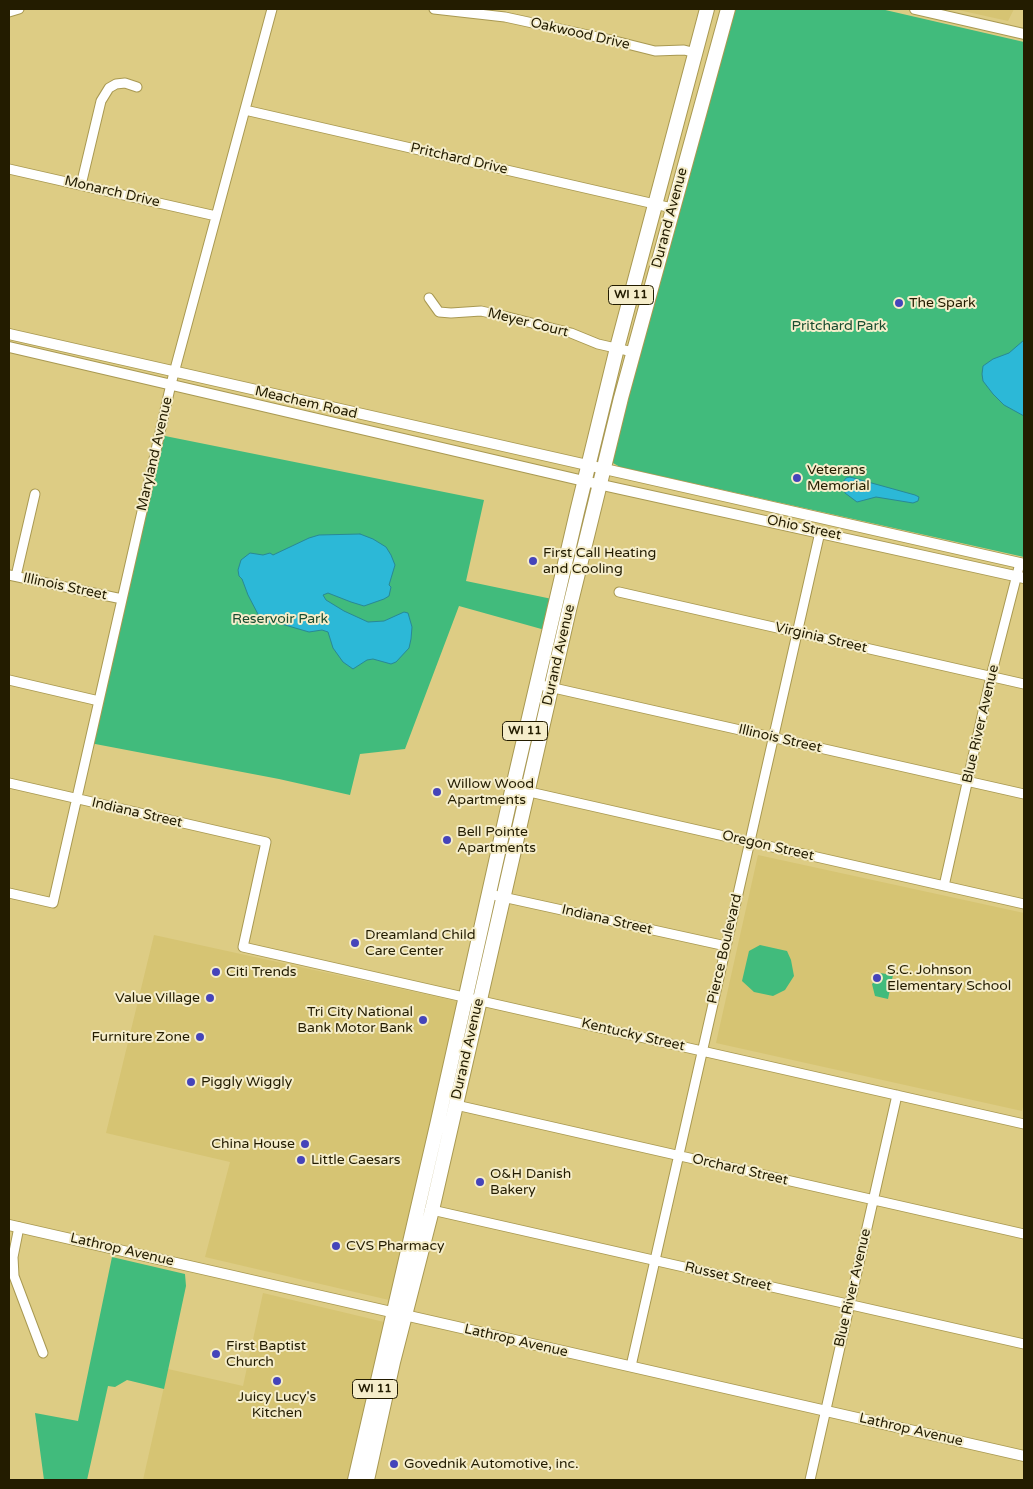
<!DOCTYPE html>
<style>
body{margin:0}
#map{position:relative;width:1033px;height:1489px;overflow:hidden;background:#ddcc84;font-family:"Varela Round",sans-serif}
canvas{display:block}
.frame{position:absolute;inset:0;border:10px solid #231c00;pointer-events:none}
</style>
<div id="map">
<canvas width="1033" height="1489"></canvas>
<div class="frame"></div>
</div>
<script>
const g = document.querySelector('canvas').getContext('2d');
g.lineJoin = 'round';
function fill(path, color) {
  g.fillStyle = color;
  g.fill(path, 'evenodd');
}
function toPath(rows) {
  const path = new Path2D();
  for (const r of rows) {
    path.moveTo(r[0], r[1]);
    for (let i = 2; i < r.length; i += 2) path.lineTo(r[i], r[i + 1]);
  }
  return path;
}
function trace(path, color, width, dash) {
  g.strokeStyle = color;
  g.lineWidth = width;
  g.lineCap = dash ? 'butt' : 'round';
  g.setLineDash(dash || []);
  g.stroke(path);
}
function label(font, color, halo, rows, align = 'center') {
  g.font = font + ' "Varela Round",sans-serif';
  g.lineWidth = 4;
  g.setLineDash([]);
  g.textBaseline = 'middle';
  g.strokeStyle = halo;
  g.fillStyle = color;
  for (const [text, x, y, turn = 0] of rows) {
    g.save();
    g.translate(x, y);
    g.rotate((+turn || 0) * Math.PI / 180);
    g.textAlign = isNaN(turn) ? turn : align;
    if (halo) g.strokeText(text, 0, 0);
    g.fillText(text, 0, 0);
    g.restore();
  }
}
fill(toPath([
 [954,9,1014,9,1008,21],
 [758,855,1024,913,1024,1103,1022,1111,716,1043],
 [154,935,456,1001,459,1008,389,1300,205,1257,230,1162,106,1133],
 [263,1293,384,1322,349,1480,143,1480,168,1369,243,1386]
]), '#d6c473');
fill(toPath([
 [733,9,881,9,1024,42,1024,557,620,467,613,463,613,456],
 [160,435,484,500,466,581,552,599,545,630,459,606,405,749,360,754,350,795,279,779,90,743],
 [760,945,787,951,791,960,794,976,785,990,773,996,754,992,742,981,749,951],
 [880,973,893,975,888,999,875,996,872,984,879,977],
 [112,1257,185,1274,186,1286,164,1389,127,1380,115,1387,108,1386,87,1480,44,1480,35,1413,78,1421]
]), '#41bb7c');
const water = toPath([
 [1024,340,1024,416,1004,405,993,394,983,381,982,374,983,366,993,359,1009,353,1024,340],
 [850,477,915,495,919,497,918,501,913,503,876,497,857,502,845,493,843,482,846,478,850,477],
 [360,534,373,539,386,547,391,555,395,565,389,585,391,587,389,596,384,599,364,606,351,602,328,593,323,595,326,600,344,611,368,622,384,621,404,612,408,613,412,627,411,639,409,648,396,662,391,664,373,659,367,660,353,669,343,662,333,648,328,632,322,630,309,632,278,623,268,623,260,618,248,595,242,579,239,576,238,570,241,560,250,553,263,555,270,553,273,555,309,538,319,535,360,534]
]);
fill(water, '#2cb8d7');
trace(water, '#298996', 1);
const minor = toPath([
 [434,9,505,17,611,40,655,51,684,50,696,53],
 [9,12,19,9],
 [245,110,672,208],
 [9,169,216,216],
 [81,185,101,101,109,88,116,84,125,83,137,87],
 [429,298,439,312,451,313,481,311,504,316,571,333,598,344,633,352],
 [9,575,122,599],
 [16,576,35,494],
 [619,592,1024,684],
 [9,680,99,701],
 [536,684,1024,794],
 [9,783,266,842,243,947,1024,1124],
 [512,788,1024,904],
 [944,886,991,676,1020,563],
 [9,893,53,903,171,384,272,9],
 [489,894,726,946],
 [456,1105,1024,1234],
 [432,1210,1024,1344],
 [19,1227,13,1257,14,1276,43,1353],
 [631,1366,820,532],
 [810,1480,897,1095]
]);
const tertiary = toPath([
 [915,9,1024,34],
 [9,334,1024,564],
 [9,347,584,481,1024,578],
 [9,1225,1024,1456]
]);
const primary = toPath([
 [355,1480,438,1121,508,808,577,512,617,348,707,9],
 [367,1480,393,1362,432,1210,569,610,621,398,728,9]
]);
trace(minor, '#a99952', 11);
trace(tertiary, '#a99952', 12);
trace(primary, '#a99952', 16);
trace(minor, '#fff', 9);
trace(tertiary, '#fff', 10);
trace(primary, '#fff', 14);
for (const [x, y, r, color] of [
 [899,303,5,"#4544ba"],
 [797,478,5,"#4544ba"],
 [533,561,5,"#4544ba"],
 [437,792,5,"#4544ba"],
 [447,840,5,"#4544ba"],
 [355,943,5,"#4544ba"],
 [216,972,5,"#4544ba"],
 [877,978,5,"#4544ba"],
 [210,998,5,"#4544ba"],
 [423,1020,5,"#4544ba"],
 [200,1037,5,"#4544ba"],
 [191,1082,5,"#4544ba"],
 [305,1144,5,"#4544ba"],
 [301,1160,5,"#4544ba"],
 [480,1182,5,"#4544ba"],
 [336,1246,5,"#4544ba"],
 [216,1354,5,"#4544ba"],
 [277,1381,5,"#4544ba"],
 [394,1464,5,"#4544ba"]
]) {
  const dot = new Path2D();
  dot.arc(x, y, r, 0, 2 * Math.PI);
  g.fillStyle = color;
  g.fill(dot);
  trace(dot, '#f5edca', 2);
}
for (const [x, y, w] of [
 [631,295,45],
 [525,731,45],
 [375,1389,45]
]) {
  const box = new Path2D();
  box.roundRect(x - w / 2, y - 9.5, w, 19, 4);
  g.fillStyle = '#f5edca';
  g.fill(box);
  trace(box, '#231c00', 1);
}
label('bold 12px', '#231c00', null, [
 ["WI 11",631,295],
 ["WI 11",525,731],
 ["WI 11",375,1389]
]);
label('14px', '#231c00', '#f5edca', [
 ["Oakwood Drive",580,34,13],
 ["Pritchard Drive",459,159,13],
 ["Monarch Drive",112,192,13],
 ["Durand Avenue",670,218,-75],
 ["Meyer Court",528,323,14],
 ["Meachem Road",306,403,13],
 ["Maryland Avenue",155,454,-77],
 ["Ohio Street",804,528,12],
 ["Illinois Street",65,587,12],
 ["Virginia Street",821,638,13],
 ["Durand Avenue",559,655,-77],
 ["Blue River Avenue",981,724,-77],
 ["Illinois Street",780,739,13],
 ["Indiana Street",137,813,13],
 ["Oregon Street",768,846,13],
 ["Indiana Street",607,920,13],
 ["Pierce Boulevard",725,949,-77],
 ["Kentucky Street",633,1035,13],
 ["Durand Avenue",468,1049,-77],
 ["Orchard Street",740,1170,13],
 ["Lathrop Avenue",122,1250,13],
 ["Russet Street",728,1277,13],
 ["Blue River Avenue",853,1288,-77],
 ["Lathrop Avenue",516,1341,13],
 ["Lathrop Avenue",911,1430,13]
]);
label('14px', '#231c00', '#f5edca', [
 ["The Spark",909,303],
 ["Veterans",807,470],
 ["Memorial",807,486],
 ["First Call Heating",543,553],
 ["and Cooling",543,569],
 ["Willow Wood",447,784],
 ["Apartments",447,800],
 ["Bell Pointe",457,832],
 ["Apartments",457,848],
 ["Dreamland Child",365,935],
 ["Care Center",365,951],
 ["S.C. Johnson",887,970],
 ["Elementary School",887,986],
 ["Citi Trends",226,972],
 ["Value Village",200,998,"right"],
 ["Tri City National",413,1012,"right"],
 ["Bank Motor Bank",413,1028,"right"],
 ["Furniture Zone",190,1037,"right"],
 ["Piggly Wiggly",201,1082],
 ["China House",295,1144,"right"],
 ["Little Caesars",311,1160],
 ["O&H Danish",490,1174],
 ["Bakery",490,1190],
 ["CVS Pharmacy",346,1246],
 ["First Baptist",226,1346],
 ["Church",226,1362],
 ["Juicy Lucy's",277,1397,"center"],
 ["Kitchen",277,1413,"center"],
 ["Govednik Automotive, inc.",404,1464]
], 'left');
label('14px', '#184c30', '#f5edca', [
 ["Pritchard Park",839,326],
 ["Reservoir Park",280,619]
]);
</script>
